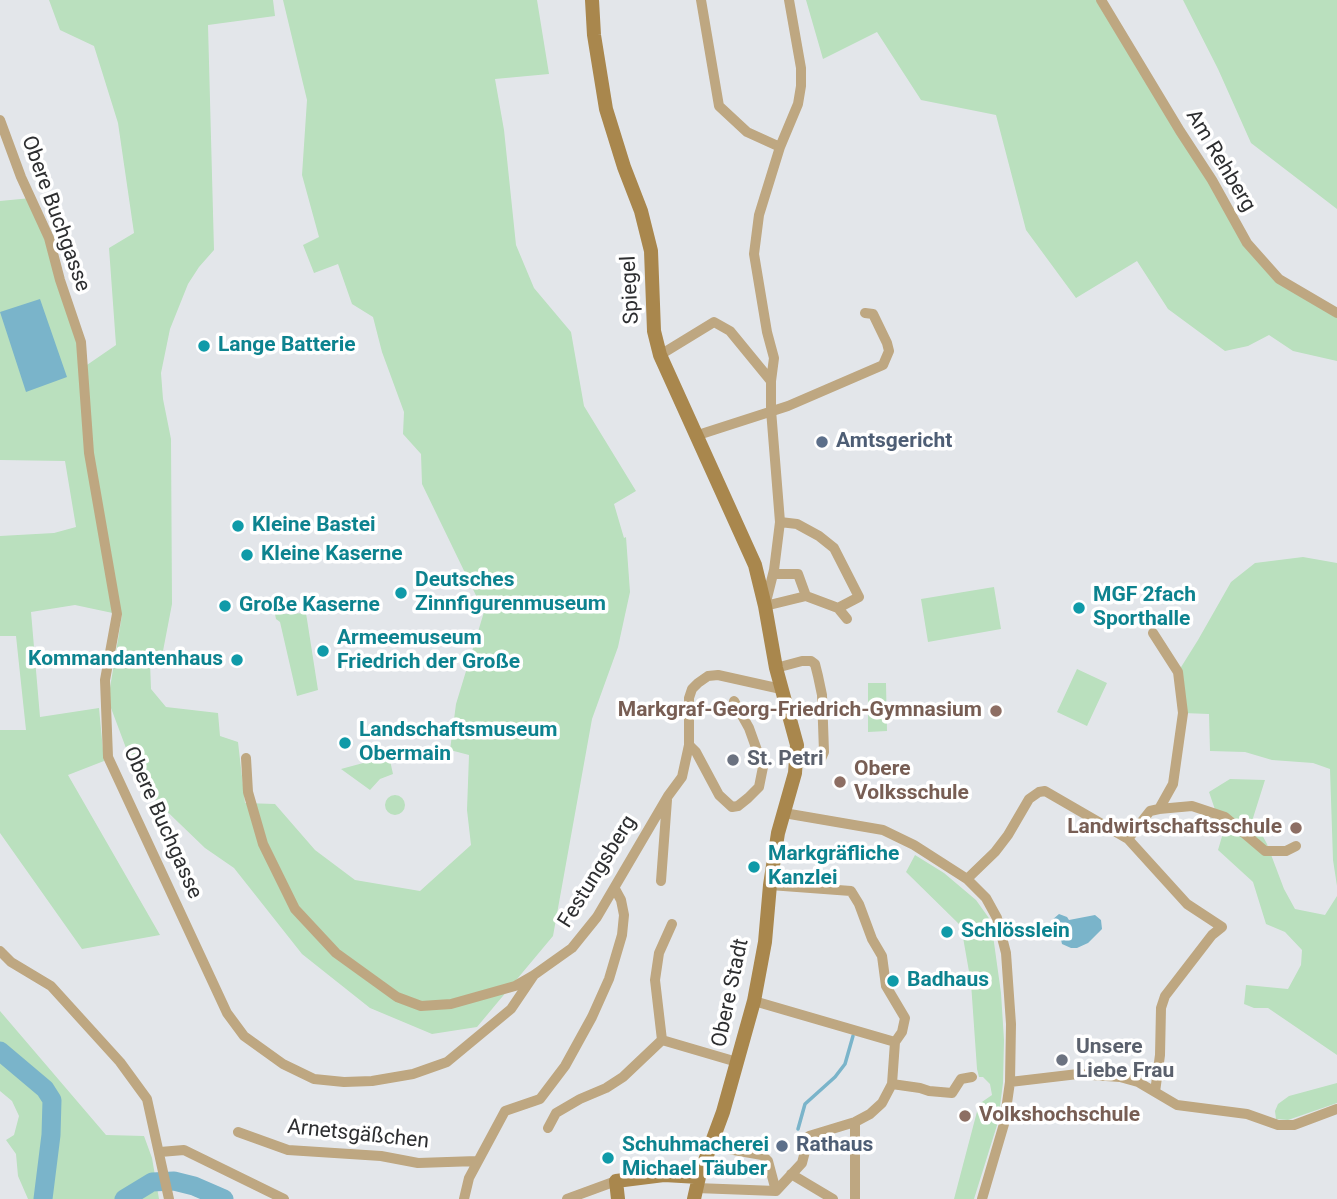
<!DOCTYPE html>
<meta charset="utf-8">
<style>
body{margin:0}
canvas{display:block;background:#e3e6ea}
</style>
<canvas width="1337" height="1199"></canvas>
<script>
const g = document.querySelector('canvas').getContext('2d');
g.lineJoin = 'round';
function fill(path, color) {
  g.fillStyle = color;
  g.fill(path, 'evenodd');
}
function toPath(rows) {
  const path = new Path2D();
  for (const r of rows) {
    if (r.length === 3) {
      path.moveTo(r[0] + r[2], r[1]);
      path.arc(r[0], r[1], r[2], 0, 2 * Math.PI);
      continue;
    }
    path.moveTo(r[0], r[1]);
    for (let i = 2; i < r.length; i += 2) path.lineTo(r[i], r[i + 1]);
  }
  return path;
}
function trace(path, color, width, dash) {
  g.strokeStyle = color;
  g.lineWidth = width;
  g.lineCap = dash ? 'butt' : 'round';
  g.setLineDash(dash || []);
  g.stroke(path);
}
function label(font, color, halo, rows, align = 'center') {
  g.font = font + ' Roboto,sans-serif';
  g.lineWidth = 7;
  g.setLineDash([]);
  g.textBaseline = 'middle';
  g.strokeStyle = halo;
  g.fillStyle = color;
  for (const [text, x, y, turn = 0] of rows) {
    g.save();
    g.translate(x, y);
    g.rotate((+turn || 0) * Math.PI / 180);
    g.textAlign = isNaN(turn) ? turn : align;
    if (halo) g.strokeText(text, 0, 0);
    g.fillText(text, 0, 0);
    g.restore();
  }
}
fill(toPath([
 [49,0,273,0,275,16,208,25,214,250,199,267,188,284,170,329,161,373,163,399,171,439,172,604,163,651,150,662,151,689,166,707,218,713,220,736,238,742,245,803,275,804,315,850,355,880,420,891,471,845,467,810,469,755,450,750,456,704,484,612,422,484,421,454,403,434,404,412,382,352,373,317,352,304,338,264,314,273,303,245,319,237,302,175,307,100,283,0,537,0,549,74,495,79,504,130,516,245,534,288,571,332,584,406,636,491,614,504,624,538,626,537,630,592,618,647,592,719,553,936,477,1027,432,1034,370,1008,302,954,234,868,205,848,153,798,132,764,108,700,122,615,75,605,31,612,40,717,99,708,104,761,68,775,160,935,82,949,0,833,0,730,26,730,16,636,0,636,0,536,54,533,76,527,65,461,0,460,0,201,31,198,49,238,84,367,116,345,109,248,134,233,118,123,94,46,60,30],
 [806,0,1101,0,1247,243,1279,280,1337,313,1337,361,1293,351,1269,335,1248,346,1225,351,1168,309,1137,261,1076,298,1026,230,996,115,921,100,877,32,823,59],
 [1183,0,1337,0,1337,209,1251,143,1218,69],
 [1303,557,1337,563,1337,886,1333,860,1330,769,1313,763,1272,760,1245,752,1210,751,1209,714,1183,713,1178,672,1198,640,1231,582,1255,563],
 [994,587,1001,629,928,642,921,599],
 [278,611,285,614,306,613,318,690,297,696,280,622,276,619,275,614],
 [1077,669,1107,683,1087,726,1057,712],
 [868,683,886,683,887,731,868,732],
 [389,756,393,774,380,779,370,790,341,769],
 [1230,779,1265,780,1253,818,1267,844,1284,889,1295,909,1325,915,1337,896,1337,1055,1268,1008,1254,1008,1244,1004,1246,985,1288,989,1301,965,1302,950,1285,932,1266,924,1253,882,1218,850,1223,833,1209,792],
 [395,805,10],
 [915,855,944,873,976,900,991,921,1001,993,1004,1040,1003,1083,998,1122,974,1199,954,1199,979,1104,992,1095,990,1084,983,1077,979,1077,977,1069,971,983,961,926,906,872],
 [0,1011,106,1135,144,1136,152,1158,159,1199,28,1199,18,1176,16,1154,6,1140,14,1135,19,1116,12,1101,0,1091],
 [1337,1083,1337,1103,1288,1120,1276,1119,1275,1111,1278,1104,1289,1096]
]), '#bae0be');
fill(toPath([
 [40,299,67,377,26,392,0,312],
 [1059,914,1067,917,1069,920,1095,915,1101,920,1102,929,1088,943,1077,948,1071,948,1062,944,1060,935,1053,930,1051,925,1052,920]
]), '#7ab4ca');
trace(toPath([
 [798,1129,805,1104,835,1077,845,1064,853,1036]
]), '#7ab4ca', 3.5);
trace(toPath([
 [0,1051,45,1089,52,1100,51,1135,43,1199],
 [124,1199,152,1182,174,1181,194,1186,224,1199]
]), '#7ab4ca', 19);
trace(toPath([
 [701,0,719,106,747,132,780,147],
 [789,0,801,68,801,86,798,104,780,147,759,215,754,254,767,332,774,358,771,381,771,410,780,522,774,570,765,606,806,596,838,608,847,619],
 [1101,0,1180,131,1212,180,1247,243,1279,279,1337,313],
 [0,120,21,177,49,238,60,280,81,342,89,453,117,614,105,680,108,757,227,1013,244,1036,283,1064,314,1079,344,1082,372,1081,413,1074,447,1062,511,1009,534,975],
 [660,355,714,322,730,331,771,381],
 [695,436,788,406,883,365,889,351,887,343,873,314,865,313],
 [780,522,797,524,819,536,834,548,859,597,838,608],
 [773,574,798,574,806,596],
 [776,668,802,661,811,661,815,664,818,676,822,695,824,752,821,759,798,755],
 [689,745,696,752,719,795,732,807,738,806,748,798,759,787,763,767,749,728,734,701],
 [246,758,248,792,263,844,295,909,336,953,397,997,421,1006,451,1004,515,986,534,975,572,948,597,917,668,796,682,777,689,745,689,698,692,689,698,683,708,676,718,675,781,689],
 [1159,809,1192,806,1225,817,1265,851,1286,851,1296,846],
 [784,813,883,830,914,845,967,879,986,898,997,918,1006,953,1011,1024,1010,1082,1004,1124,982,1199],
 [1128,839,1150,811,1159,809,1173,784,1183,713,1178,672,1153,633],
 [967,879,995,852,1008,835,1029,799,1039,792,1045,791,1128,839,1187,904,1222,927,1212,935,1165,996,1161,1008,1160,1055,1155,1092],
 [661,881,667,800],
 [0,951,11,962,51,986,120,1062,147,1099,169,1199],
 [754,1001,895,1042],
 [662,1040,655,980,659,953,672,924],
 [662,1040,737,1062],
 [1010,1082,1078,1074,1120,1077,1138,1082,1177,1105,1247,1114,1278,1125,1294,1125,1337,1109],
 [892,1084,920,1088,929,1091,952,1093,961,1079,972,1077],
 [855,1122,855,1199],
 [548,1128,556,1113,580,1099,606,1088,623,1077,662,1040],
 [238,1132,288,1150,381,1156,418,1163,477,1161],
 [711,1146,762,1155,768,1161,776,1191],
 [160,1152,184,1150,284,1199],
 [791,1174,833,1199],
 [696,1188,776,1191,802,1163,809,1136,855,1122,870,1114,882,1103,892,1084,895,1042,902,1032,905,1018,886,986,882,956,872,939,859,904,851,891,770,885],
 [464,1199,469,1178,505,1111,540,1099,565,1066,592,1017,609,979,622,935,624,915,621,900,615,889],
 [567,1199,616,1181]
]), '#bea781', 10);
trace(toPath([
 [592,0,594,35,606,109,624,167,641,211,651,251,654,331,660,355,755,565,765,606,776,668,797,745,795,773,778,833,770,885,765,942,754,1001,723,1112,699,1177,694,1199],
 [618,1199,616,1181,664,1175,699,1177]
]), '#a9874d', 14);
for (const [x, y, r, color] of [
 [204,346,7,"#0f9aa8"],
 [822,442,7,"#5c6f8a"],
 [238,526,7,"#0f9aa8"],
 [247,555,7,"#0f9aa8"],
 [401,593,7,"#0f9aa8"],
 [225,606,7,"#0f9aa8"],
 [1079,608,7,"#0f9aa8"],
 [323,651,7,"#0f9aa8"],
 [237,660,7,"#0f9aa8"],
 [996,711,7,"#8d6e63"],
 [345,743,7,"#0f9aa8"],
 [733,760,7,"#6b7280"],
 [840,782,7,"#8d6e63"],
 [1296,828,7,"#8d6e63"],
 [754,867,7,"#0f9aa8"],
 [947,932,7,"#0f9aa8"],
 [893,981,7,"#0f9aa8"],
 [1062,1060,7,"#6b7280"],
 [965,1116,7,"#8d6e63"],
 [782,1146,7,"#5c6f8a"],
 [608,1158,7,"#0f9aa8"]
]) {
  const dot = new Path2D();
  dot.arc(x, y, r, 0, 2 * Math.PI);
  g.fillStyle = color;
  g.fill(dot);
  trace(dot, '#fff', 2.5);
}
label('21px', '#2d2e30', '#fff', [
 ["Am Rehberg",1220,161,59],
 ["Obere Buchgasse",55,214,70],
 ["Spiegel",631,290,-93],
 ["Obere Buchgasse",162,823,66],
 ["Festungsberg",598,872,-58],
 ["Obere Stadt",731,993,-78],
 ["Arnetsgäßchen",358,1135,6]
]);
label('bold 21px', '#0d838f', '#fff', [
 ["Lange Batterie",218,346],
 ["Kleine Bastei",252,526],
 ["Kleine Kaserne",261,555],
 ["Deutsches",415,581],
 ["Zinnfigurenmuseum",415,605],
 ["MGF 2fach",1093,596],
 ["Sporthalle",1093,620],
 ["Große Kaserne",239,606],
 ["Armeemuseum",337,639],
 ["Friedrich der Große",337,663],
 ["Kommandantenhaus",223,660,"right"],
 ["Landschaftsmuseum",359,731],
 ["Obermain",359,755],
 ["Markgräfliche",768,855],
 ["Kanzlei",768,879],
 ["Schlösslein",961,932],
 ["Badhaus",907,981],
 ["Schuhmacherei",622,1146],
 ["Michael Täuber",622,1170]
], 'left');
label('bold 21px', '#4e5e75', '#fff', [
 ["Amtsgericht",836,442],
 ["Rathaus",796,1146]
], 'left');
label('bold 21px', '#785e54', '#fff', [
 ["Markgraf-Georg-Friedrich-Gymnasium",982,711],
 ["Obere",854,770,"left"],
 ["Volksschule",854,794,"left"],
 ["Landwirtschaftsschule",1282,828],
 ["Volkshochschule",979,1116,"left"]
], 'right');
label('bold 21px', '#5b616d', '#fff', [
 ["St. Petri",747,760],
 ["Unsere",1076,1048],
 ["Liebe Frau",1076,1072]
], 'left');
</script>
